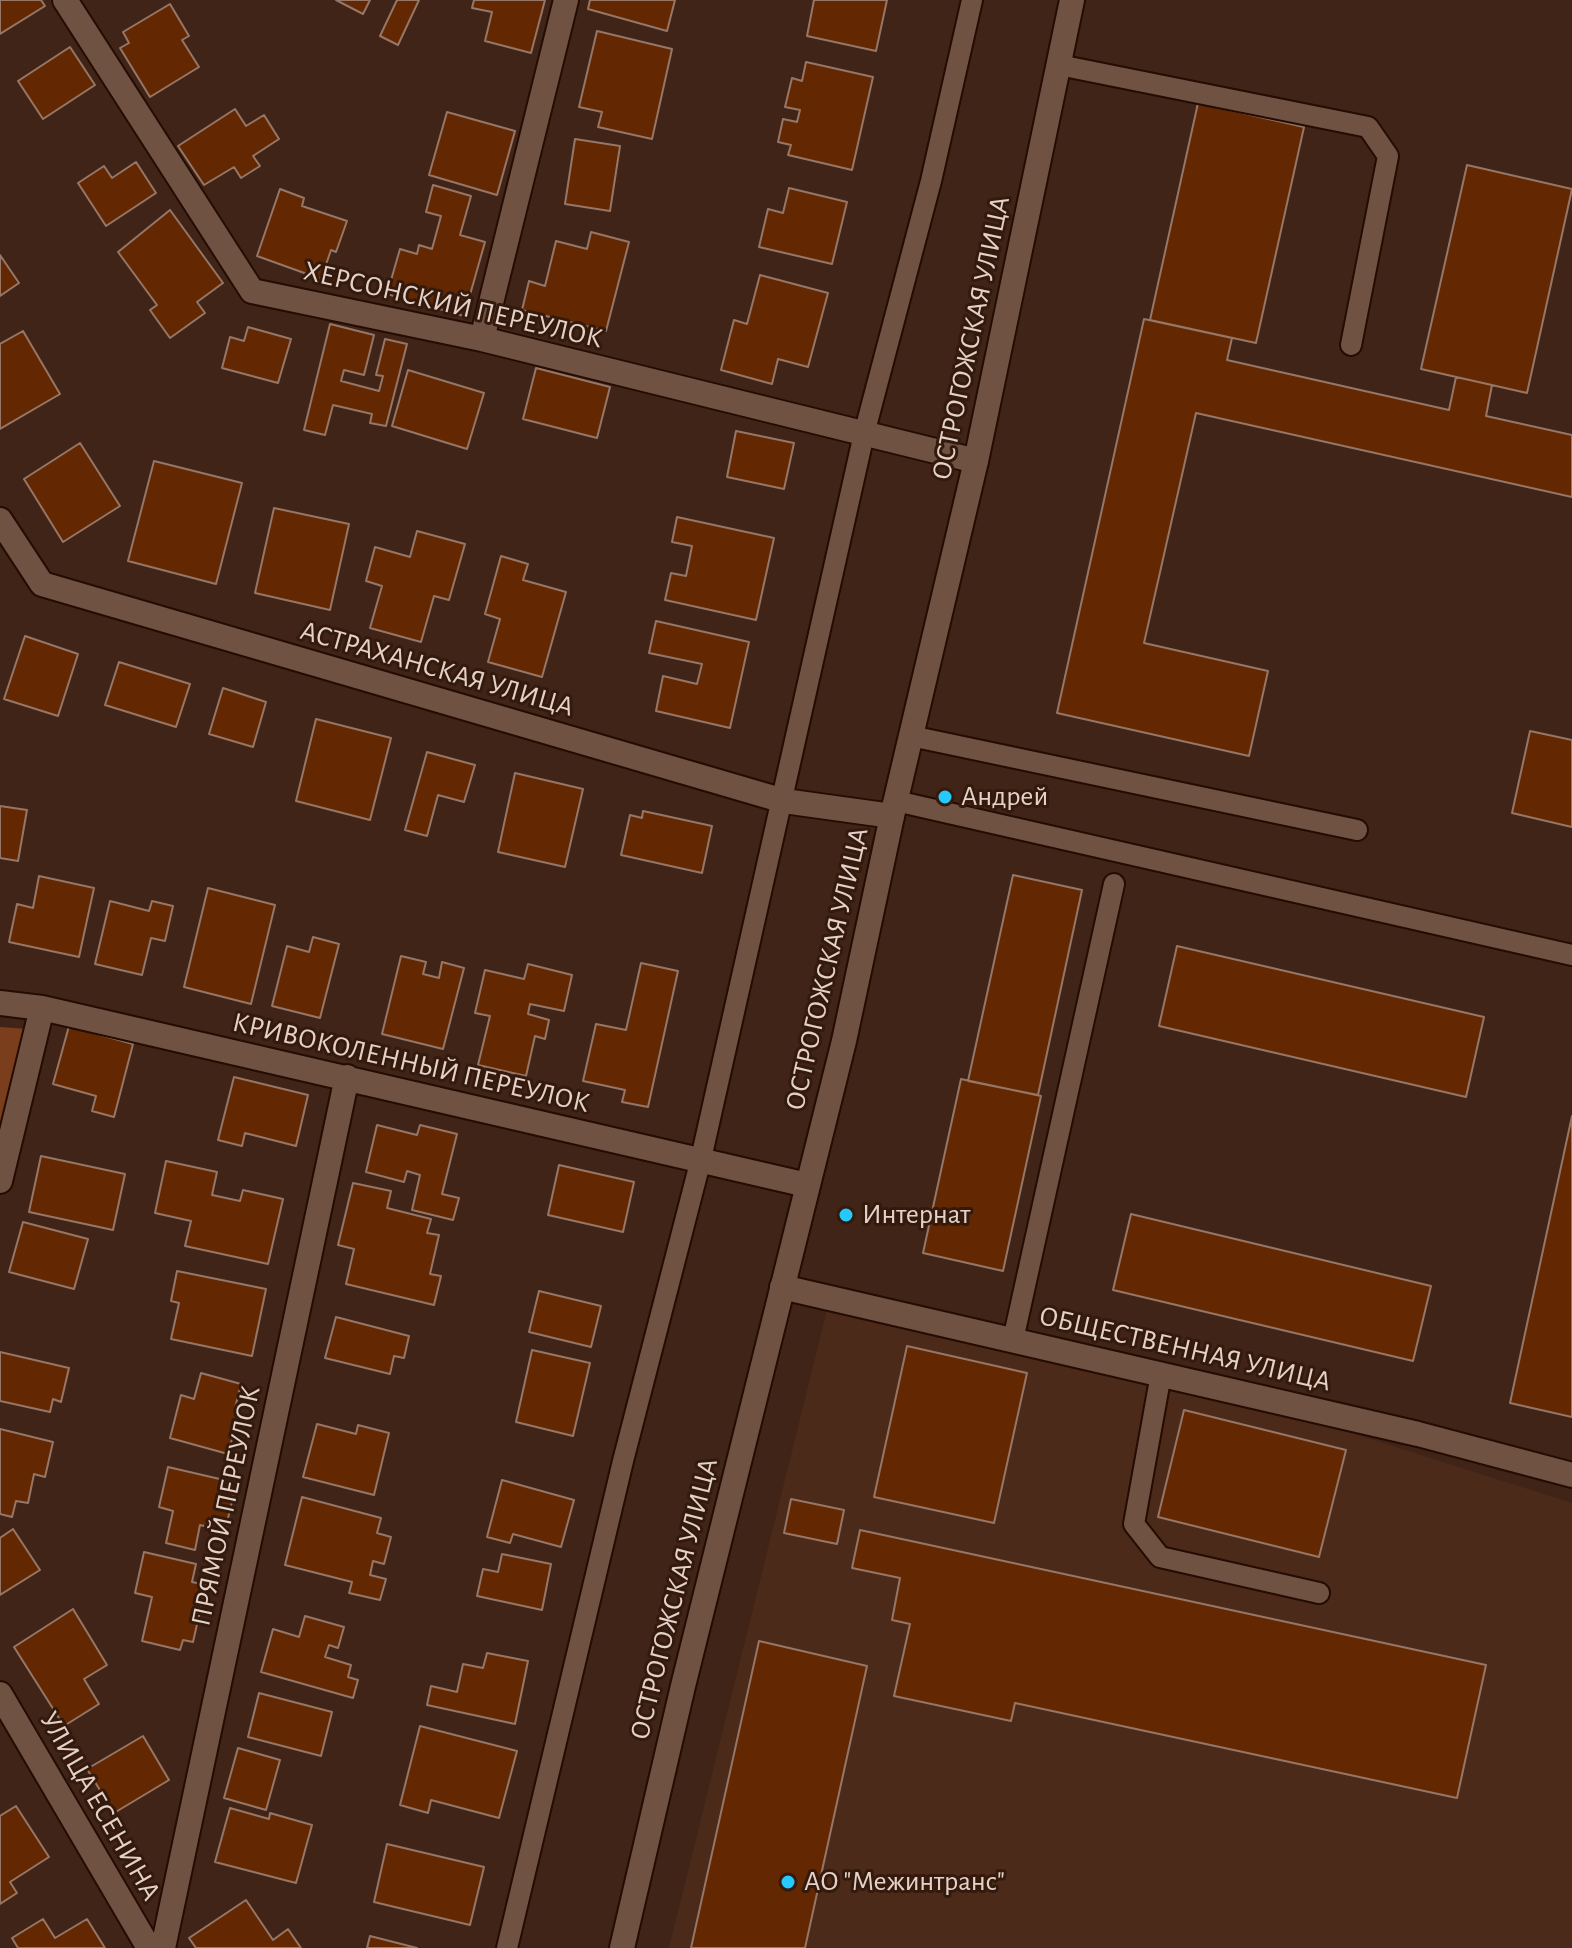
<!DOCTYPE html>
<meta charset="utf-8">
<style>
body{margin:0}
canvas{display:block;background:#3f2417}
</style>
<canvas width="1572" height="1948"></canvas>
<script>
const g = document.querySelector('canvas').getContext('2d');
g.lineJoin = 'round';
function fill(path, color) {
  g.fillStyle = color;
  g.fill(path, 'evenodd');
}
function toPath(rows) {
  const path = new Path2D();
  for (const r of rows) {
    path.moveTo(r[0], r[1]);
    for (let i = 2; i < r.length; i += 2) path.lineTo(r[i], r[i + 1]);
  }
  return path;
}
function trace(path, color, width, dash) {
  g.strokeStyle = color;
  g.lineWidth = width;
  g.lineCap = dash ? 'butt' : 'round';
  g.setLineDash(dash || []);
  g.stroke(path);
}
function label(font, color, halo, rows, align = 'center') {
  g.font = font + ' "Alegreya Sans",sans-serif';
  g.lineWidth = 6;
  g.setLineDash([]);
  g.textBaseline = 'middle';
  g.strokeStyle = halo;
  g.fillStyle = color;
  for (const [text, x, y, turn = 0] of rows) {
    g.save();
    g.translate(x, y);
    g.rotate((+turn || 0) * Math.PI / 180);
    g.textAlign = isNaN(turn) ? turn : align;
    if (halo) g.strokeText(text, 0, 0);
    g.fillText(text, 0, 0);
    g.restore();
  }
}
fill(toPath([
 [830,1298,1345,1431,1572,1503,1572,1948,669,1948]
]), '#4c2a19');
fill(toPath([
 [0,1027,28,1029,0,1143]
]), '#7b3e1d');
const building = toPath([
 [0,0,41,0,45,6,0,34,0,0],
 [336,0,370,0,363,14,336,0],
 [397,0,419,0,398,45,380,36,397,0],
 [474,0,545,0,531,53,485,41,492,12,472,8,474,0],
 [590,0,675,0,667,31,588,9,590,0],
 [814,0,887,0,876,51,807,36,814,0],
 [170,4,189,36,182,40,199,67,150,97,120,48,129,43,123,32,170,4],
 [597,31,672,49,652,139,598,127,602,112,579,107,597,31],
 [70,47,95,85,43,119,18,81,70,47],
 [806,62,873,77,852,170,788,155,791,145,778,142,783,119,797,122,800,110,785,107,792,78,802,81,806,62],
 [1198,103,1304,127,1256,343,1150,320,1198,103],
 [235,109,246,126,264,115,279,139,253,156,260,166,241,178,234,167,204,185,178,146,235,109],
 [447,112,515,131,497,195,429,175,447,112],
 [575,139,620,146,610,211,565,204,575,139],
 [136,162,156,193,106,226,78,183,104,166,112,178,136,162],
 [1467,165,1572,189,1527,393,1421,369,1467,165],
 [433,185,471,196,460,235,485,242,464,316,387,294,400,249,417,254,419,245,432,249,441,216,426,212,433,185],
 [789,188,847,202,832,264,759,247,768,209,783,213,789,188],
 [280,189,304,198,302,206,347,221,336,252,331,250,321,279,257,256,280,189],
 [170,210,223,283,197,302,205,313,170,338,150,310,157,305,118,252,170,210],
 [591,232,629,242,606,331,522,310,529,281,545,286,556,241,587,249,591,232],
 [0,255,19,283,0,296,0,255],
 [760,275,828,293,808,367,778,359,772,384,721,370,734,320,747,324,760,275],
 [1144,319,1232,338,1227,360,1449,410,1456,377,1492,385,1486,416,1572,435,1572,497,1196,413,1144,643,1268,671,1249,756,1057,713,1144,319],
 [330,324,374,335,364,375,344,370,341,381,379,391,383,376,376,375,385,339,407,344,386,426,370,423,372,414,333,405,325,435,304,430,330,324],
 [248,327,291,339,278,383,222,368,230,337,244,341,248,327],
 [23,331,60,394,0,429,0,344,23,331],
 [536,368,610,387,597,438,523,419,536,368],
 [408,370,484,393,467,449,392,426,408,370],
 [736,431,794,443,784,489,727,477,736,431],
 [80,443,120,506,63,542,24,479,80,443],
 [154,461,242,483,216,584,128,561,154,461],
 [274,508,349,524,330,610,255,593,274,508],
 [677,517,774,538,756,620,665,600,671,573,686,576,692,546,672,542,677,517],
 [417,531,465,544,449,600,434,596,421,642,370,628,382,586,366,581,375,547,410,557,417,531],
 [501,556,528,564,523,580,566,592,542,677,488,662,500,619,485,614,501,556],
 [656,621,749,642,730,728,656,711,663,676,697,684,702,664,649,653,656,621],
 [25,636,78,654,58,716,4,699,25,636],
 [119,662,190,684,176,727,105,705,119,662],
 [223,688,266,702,253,747,209,734,223,688],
 [316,719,391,738,370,820,296,801,316,719],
 [1530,731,1572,740,1572,827,1512,813,1530,731],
 [427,752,475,765,464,802,438,795,427,836,405,830,427,752],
 [515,773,583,789,565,867,498,852,515,773],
 [0,806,27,810,18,861,0,858,0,806],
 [643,811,712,826,702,873,621,855,630,815,642,818,643,811],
 [1013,875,1082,890,1038,1095,968,1081,1013,875],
 [39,876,94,888,79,957,9,942,17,904,33,908,39,876],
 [208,888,275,905,251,1004,184,987,208,888],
 [110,901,149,911,152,901,173,906,165,941,151,938,142,975,95,964,110,901],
 [313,937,339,944,320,1018,272,1006,287,946,309,952,313,937],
 [1177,946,1484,1017,1466,1097,1159,1026,1177,946],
 [401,956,426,962,423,974,439,978,442,962,464,968,443,1049,382,1034,401,956],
 [641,963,678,971,648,1107,622,1102,625,1090,583,1081,596,1024,626,1030,641,963],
 [528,964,572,975,564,1011,530,1004,528,1014,549,1020,545,1039,535,1036,526,1076,478,1065,490,1016,475,1013,485,970,524,979,528,964],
 [69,1026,133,1044,114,1117,92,1111,96,1096,53,1084,69,1026],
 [234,1077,308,1095,296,1146,245,1133,242,1146,218,1140,234,1077],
 [961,1079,1041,1096,1003,1271,923,1253,961,1079],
 [1572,1116,1572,1417,1510,1403,1572,1116],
 [377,1125,417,1135,420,1125,457,1134,442,1194,459,1198,453,1220,412,1210,420,1175,407,1171,404,1182,366,1172,377,1125],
 [41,1156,125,1174,113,1230,29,1212,41,1156],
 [166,1161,217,1172,212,1195,240,1201,243,1190,283,1199,268,1264,185,1246,191,1221,155,1213,166,1161],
 [559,1165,634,1182,623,1232,548,1215,559,1165],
 [353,1183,391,1191,387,1208,431,1219,427,1233,439,1235,430,1274,441,1276,434,1305,346,1284,354,1249,338,1245,353,1183],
 [1131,1214,1431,1286,1413,1361,1113,1290,1131,1214],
 [23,1222,88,1239,74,1289,9,1272,23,1222],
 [177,1271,266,1289,252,1356,171,1339,179,1303,171,1301,177,1271],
 [539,1291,601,1306,591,1347,529,1332,539,1291],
 [336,1317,409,1336,404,1358,394,1356,390,1374,325,1358,336,1317],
 [907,1346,1027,1373,994,1523,874,1497,907,1346],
 [532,1350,590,1363,573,1436,516,1422,532,1350],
 [0,1352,69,1368,61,1402,53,1399,50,1412,0,1401,0,1352],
 [201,1373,241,1384,235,1408,240,1409,228,1454,170,1438,181,1395,194,1399,201,1373],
 [1184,1410,1346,1450,1319,1557,1158,1517,1184,1410],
 [317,1424,356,1434,358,1425,389,1433,374,1495,303,1477,317,1424],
 [0,1429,53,1442,45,1477,34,1474,28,1503,16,1501,12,1517,0,1514,0,1429],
 [168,1467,224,1480,222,1490,234,1493,225,1531,200,1525,195,1550,166,1543,173,1511,159,1507,168,1467],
 [502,1480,574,1500,561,1547,513,1534,510,1543,487,1537,502,1480],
 [302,1497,381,1518,377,1533,391,1537,384,1564,373,1561,370,1575,386,1579,380,1600,349,1593,352,1582,285,1565,302,1497],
 [791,1499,844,1510,837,1544,784,1533,791,1499],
 [13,1529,40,1570,0,1595,0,1538,13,1529],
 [860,1530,1486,1665,1457,1798,1015,1703,1011,1721,894,1696,910,1624,892,1620,900,1578,852,1568,860,1530],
 [144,1552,196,1564,192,1582,206,1585,193,1642,183,1640,180,1650,142,1641,152,1597,135,1593,144,1552],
 [502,1554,551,1564,542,1610,477,1596,483,1569,498,1572,502,1554],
 [73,1609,107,1665,84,1679,99,1704,64,1726,14,1647,73,1609],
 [305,1616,344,1627,338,1648,329,1645,325,1657,351,1665,348,1677,358,1680,353,1698,261,1672,273,1629,299,1637,305,1616],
 [759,1641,867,1666,805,1948,691,1948,759,1641],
 [487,1653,528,1661,515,1724,427,1705,431,1686,457,1692,463,1664,483,1668,487,1653],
 [259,1693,332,1712,321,1756,248,1737,259,1693],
 [420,1726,517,1751,499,1818,431,1800,428,1813,400,1805,420,1726],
 [143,1736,169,1780,114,1813,87,1769,143,1736],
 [238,1748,280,1760,266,1810,224,1798,238,1748],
 [16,1806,49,1857,10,1882,17,1893,0,1904,0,1816,16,1806],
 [230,1808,269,1819,270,1813,312,1825,296,1883,215,1862,230,1808],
 [387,1844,484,1867,470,1925,374,1902,387,1844],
 [246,1900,273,1940,288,1929,301,1948,196,1948,189,1938,246,1900],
 [43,1919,55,1938,87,1919,105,1948,18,1948,12,1938,43,1919],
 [370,1936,417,1948,367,1948,370,1936]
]);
fill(building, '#632802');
trace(building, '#967666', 2);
const lane = toPath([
 [1059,65,1368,127,1388,156,1351,345],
 [911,736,1357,830],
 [896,801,1572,955],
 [1013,1340,1114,884],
 [1161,1374,1134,1524,1160,1557,1319,1593],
 [507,1948,623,1461,700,1163,864,434,931,181,972,0]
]);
const street = toPath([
 [65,0,252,291,482,339,976,461],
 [482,339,566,0],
 [0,520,42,584,784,801,892,816],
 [0,1003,42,1008,807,1185],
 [0,1181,42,1008],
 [782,1287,1418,1434,1572,1475],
 [0,1694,149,1948],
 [163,1948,347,1077]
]);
const secondary = toPath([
 [622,1948,683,1686,844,1041,892,816,976,461,1072,0]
]);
trace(lane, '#240c02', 24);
trace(street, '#240c02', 28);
trace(secondary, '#240c02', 28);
trace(lane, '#705243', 20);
trace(street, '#705243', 24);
trace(secondary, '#705243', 24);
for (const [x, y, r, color] of [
 [945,797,8,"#26c9fe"],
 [846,1215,8,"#26c9fe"],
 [788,1882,8,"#26c9fe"]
]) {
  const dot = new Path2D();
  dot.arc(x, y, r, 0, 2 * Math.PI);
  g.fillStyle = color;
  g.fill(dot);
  trace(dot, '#341a0d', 3);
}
label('28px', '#e4d2c9', '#341a0d', [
 ["ХЕРСОНСКИЙ ПЕРЕУЛОК",453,305,13],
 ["ОСТРОГОЖСКАЯ УЛИЦА",971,338,-78],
 ["АСТРАХАНСКАЯ УЛИЦА",437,669,16],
 ["ОСТРОГОЖСКАЯ УЛИЦА",827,969,-77],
 ["КРИВОКОЛЕННЫЙ ПЕРЕУЛОК",411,1063,13],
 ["ОБЩЕСТВЕННАЯ УЛИЦА",1185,1349,13],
 ["ПРЯМОЙ ПЕРЕУЛОК",226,1506,-78],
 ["ОСТРОГОЖСКАЯ УЛИЦА",674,1599,-76],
 ["УЛИЦА ЕСЕНИНА",100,1806,60]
]);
label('28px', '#e4d2c9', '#341a0d', [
 ["Андрей",961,797],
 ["Интернат",862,1215],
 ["АО \"Межинтранс\"",804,1882]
], 'left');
</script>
